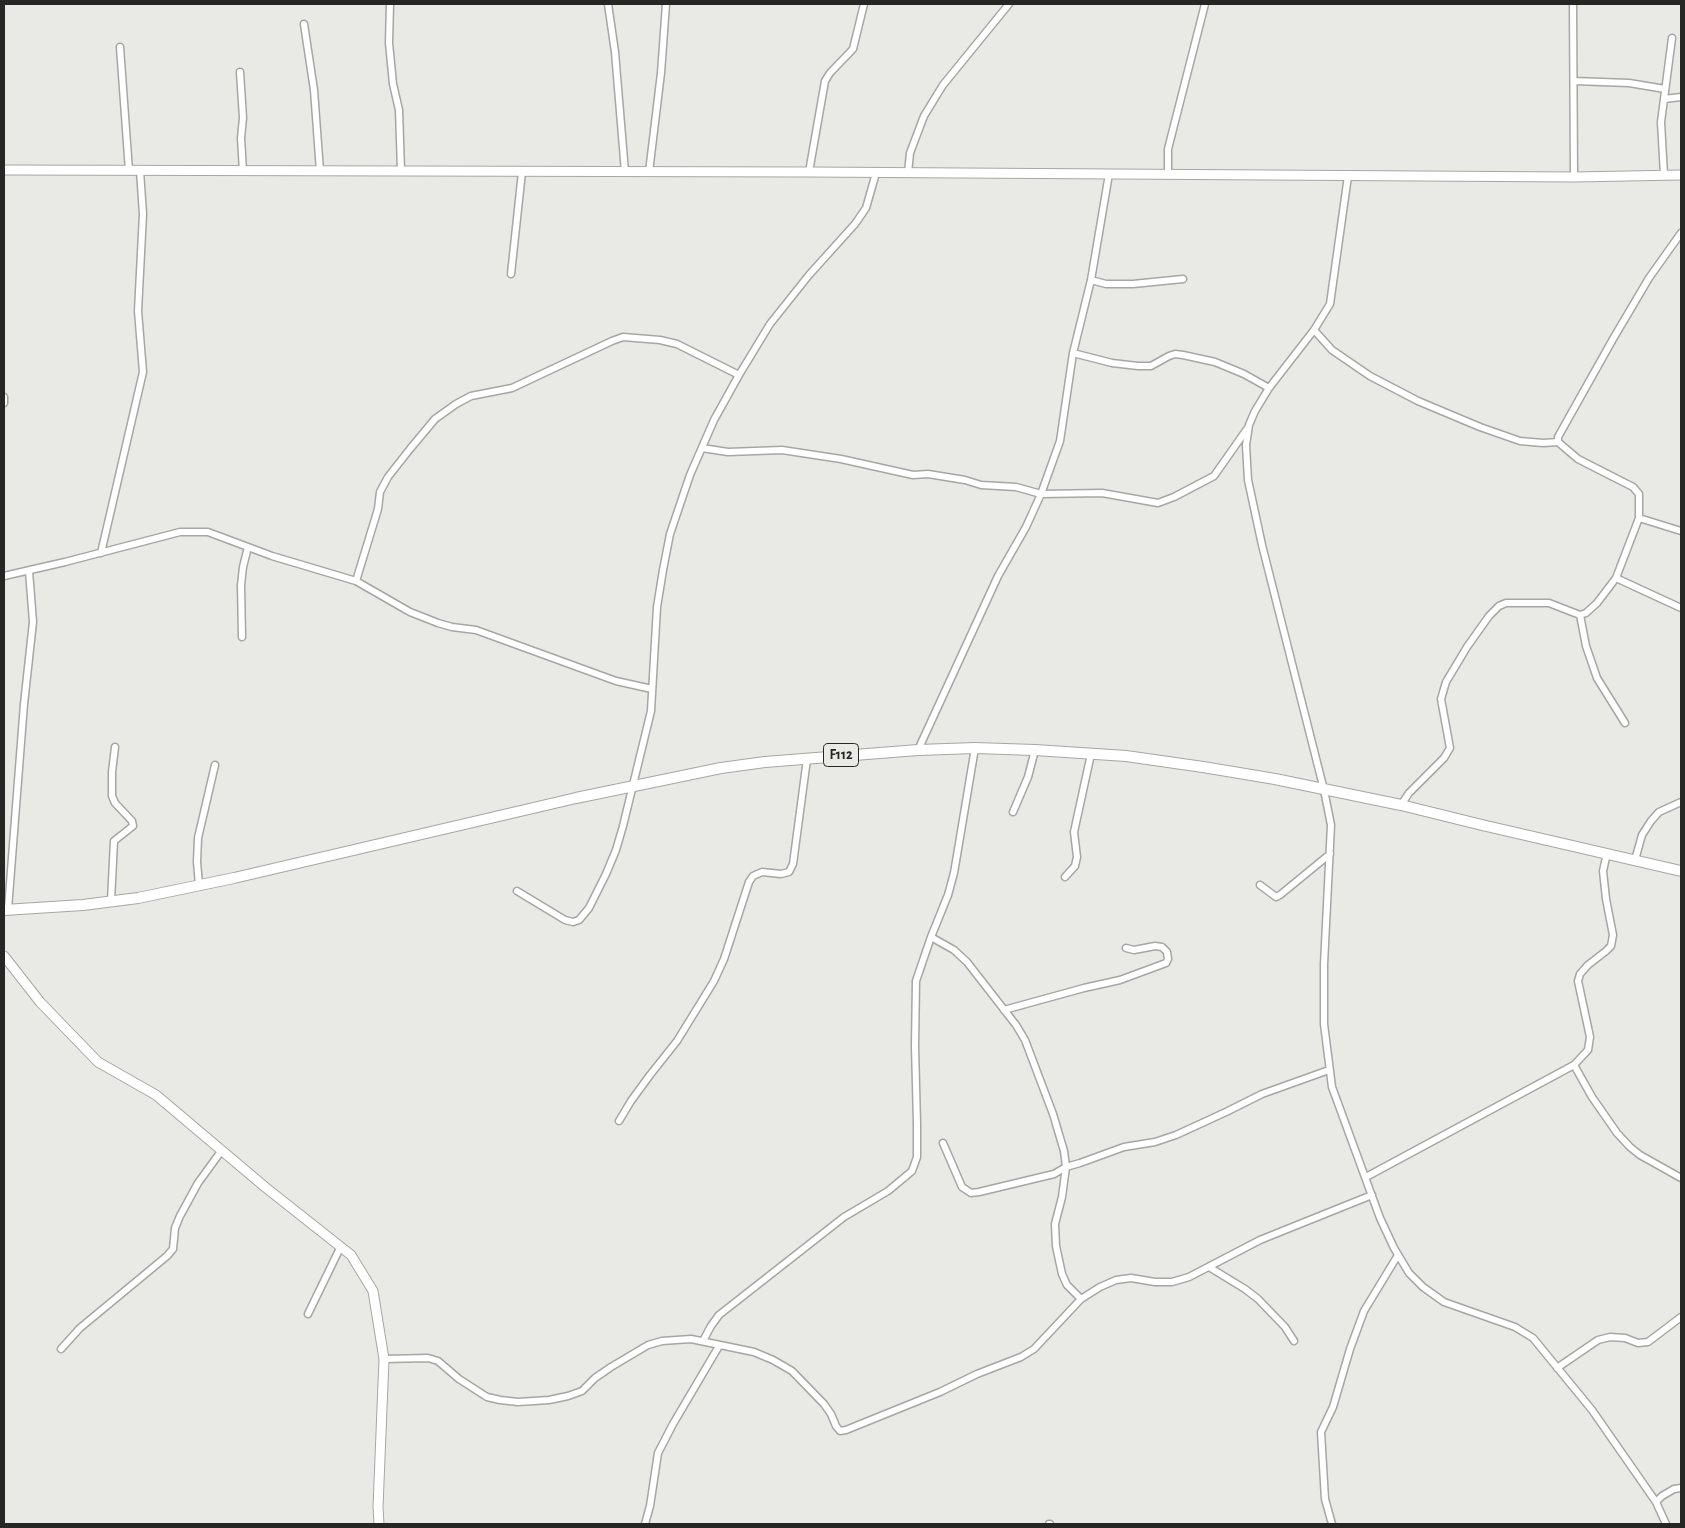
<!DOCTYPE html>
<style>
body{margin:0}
#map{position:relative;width:1685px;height:1528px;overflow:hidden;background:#e9eae6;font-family:"Alegreya Sans",sans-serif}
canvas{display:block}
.frame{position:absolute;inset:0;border:5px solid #262624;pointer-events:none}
</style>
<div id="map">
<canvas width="1685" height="1528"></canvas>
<div class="frame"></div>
</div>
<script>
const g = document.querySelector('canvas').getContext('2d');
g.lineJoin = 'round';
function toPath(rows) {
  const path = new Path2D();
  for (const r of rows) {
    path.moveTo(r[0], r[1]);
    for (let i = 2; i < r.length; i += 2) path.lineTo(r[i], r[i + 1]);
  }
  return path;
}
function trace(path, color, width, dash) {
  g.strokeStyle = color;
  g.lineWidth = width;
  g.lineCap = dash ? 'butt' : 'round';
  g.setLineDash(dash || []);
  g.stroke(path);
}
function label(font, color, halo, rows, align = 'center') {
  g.font = font + ' "Alegreya Sans",sans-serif';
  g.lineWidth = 5;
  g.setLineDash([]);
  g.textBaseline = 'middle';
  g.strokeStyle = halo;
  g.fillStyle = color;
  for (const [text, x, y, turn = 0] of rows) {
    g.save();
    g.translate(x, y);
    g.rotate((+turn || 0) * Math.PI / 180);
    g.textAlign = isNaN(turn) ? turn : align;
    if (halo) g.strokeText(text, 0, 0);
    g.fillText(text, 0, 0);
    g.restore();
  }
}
const street = toPath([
 [390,4,389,43,393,84,399,110,401,171],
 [608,4,615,52,625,172],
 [1573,4,1574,177],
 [304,24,314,90,320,171],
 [120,47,129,171],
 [240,72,243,118,241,138,243,171],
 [1574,81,1629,83,1665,89],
 [1664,99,1681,97],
 [649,172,661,73,666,4],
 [809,172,825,81,830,73,853,49,864,4],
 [908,173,910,153,924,116,943,85,1009,4],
 [1168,175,1168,149,1205,4],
 [1664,175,1661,122,1672,38],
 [1348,176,1330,304,1314,330,1269,388,1255,411,1249,425,1246,445,1248,480,1262,545,1324,790,1331,825,1324,964,1324,1024,1332,1087,1380,1218,1394,1248,1409,1273,1423,1287,1444,1302,1515,1327,1533,1338,1592,1410,1656,1502,1666,1524],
 [511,274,522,172],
 [1091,280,1106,284,1133,284,1183,279],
 [1314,330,1332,350,1370,376,1418,401,1480,427,1520,441,1543,443,1558,442],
 [1073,353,1112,363,1138,366,1151,366,1169,356,1175,354,1183,355,1215,362,1244,374,1269,388],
 [4,403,4,397],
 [1558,442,1558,437,1613,339,1649,278,1681,233],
 [702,448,728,452,782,450,841,459,913,475,928,474,965,480,981,485,1016,487,1041,494,1102,493,1158,503,1174,497,1214,476,1247,429],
 [1639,518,1681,531],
 [101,553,143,372,138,311,143,214,140,171],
 [4,576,65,562,180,532,208,532,272,556,356,581,410,612,438,623,452,627,476,630,616,681,652,689],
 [1616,578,1681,608],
 [356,581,378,509,380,492,388,477,410,449,435,419,456,404,471,396,512,388,612,341,623,337,660,340,677,344,739,375],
 [1580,615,1586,646,1597,678,1625,723],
 [242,637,241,585,243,567,248,547],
 [918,750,998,576,1026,527,1041,494,1060,441,1073,353,1091,280,1109,174],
 [1401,805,1409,793,1444,758,1450,748,1441,699,1446,682,1467,647,1489,616,1499,606,1506,603,1549,603,1580,615,1586,613,1597,603,1616,578,1639,518,1639,494,1633,487,1578,459,1558,442],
 [1013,812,1028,777,1035,750],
 [1635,860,1642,835,1651,821,1659,812,1681,802],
 [1065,877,1075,866,1077,857,1074,832,1091,754],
 [199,885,197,862,198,838,215,765],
 [1260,885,1276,897,1280,895,1330,854],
 [517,891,565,920,573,922,579,920,589,908,606,874,616,850,623,826,651,711,657,607,663,570,670,534,690,475,714,420,739,375,770,324,809,275,855,224,866,208,876,173],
 [111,901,114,841,133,826,132,821,115,803,112,796,112,772,115,747],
 [8,909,24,704,33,622,29,571],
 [931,937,954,950,967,962,1016,1025,1025,1040,1053,1114,1064,1151,1066,1167,1062,1197,1055,1224,1056,1246,1062,1274,1067,1285,1081,1299],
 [1004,1010,1084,988,1120,980,1166,963,1168,959,1167,952,1162,947,1155,946,1134,950,1126,948],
 [1574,1065,1592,1097,1617,1133,1630,1147,1640,1155,1681,1178],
 [619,1121,631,1101,650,1075,677,1041,714,981,724,959,749,882,753,876,762,872,781,874,789,872,793,864,807,759],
 [943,1143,962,1187,971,1193,979,1192,1054,1174,1066,1167,1080,1163,1124,1147,1155,1142,1176,1135,1226,1112,1262,1094,1329,1070],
 [1366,1177,1574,1065,1588,1050,1590,1037,1578,981,1580,974,1588,965,1606,951,1611,946,1613,935,1606,899,1603,871,1607,853],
 [1209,1267,1245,1289,1258,1299,1285,1327,1294,1341],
 [308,1314,341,1246],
 [703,1341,711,1326,719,1315,844,1217,888,1191,912,1171,917,1157,917,1124,915,1046,916,981,931,937,948,895,954,873,975,748],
 [61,1349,80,1328,167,1256,173,1249,175,1228,180,1216,198,1183,222,1150],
 [384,1359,428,1358,438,1361,459,1379,487,1397,500,1400,518,1402,549,1400,568,1396,582,1391,595,1378,611,1367,648,1345,662,1341,691,1339,754,1352,773,1360,792,1371,824,1404,831,1414,836,1426,840,1431,846,1430,940,1392,977,1374,1021,1357,1034,1349,1081,1299,1100,1287,1116,1280,1131,1278,1155,1282,1172,1282,1189,1277,1260,1240,1372,1195],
 [1557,1368,1598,1340,1610,1337,1625,1338,1638,1343,1648,1342,1681,1317],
 [1656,1502,1662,1496,1674,1489,1681,1488],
 [645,1524,650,1506,658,1453,673,1424,719,1346],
 [1049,1524,1050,1524],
 [1332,1524,1325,1499,1321,1432,1333,1407,1350,1349,1364,1311,1398,1255]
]);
const secondary = toPath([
 [4,170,809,172,1574,177,1681,175],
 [4,956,40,1002,98,1062,156,1095,265,1187,351,1255,373,1291,384,1359,378,1507,379,1524]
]);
const primary = toPath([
 [4,910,83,905,138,898,234,878,576,798,721,768,765,762,918,750,975,748,1035,750,1126,756,1203,767,1275,779,1401,805,1482,825,1681,871]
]);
trace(street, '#a6a6a2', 9);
trace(secondary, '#a6a6a2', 11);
trace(primary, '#a6a6a2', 12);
trace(street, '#fff', 6);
trace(secondary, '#fff', 9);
trace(primary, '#fff', 10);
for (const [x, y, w] of [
 [841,755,35]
]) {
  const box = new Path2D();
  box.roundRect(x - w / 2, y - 11.5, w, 23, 4);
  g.fillStyle = '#e9eae6';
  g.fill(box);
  trace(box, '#262624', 1);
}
label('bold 14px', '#262624', null, [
 ["F112",841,755]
]);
</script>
